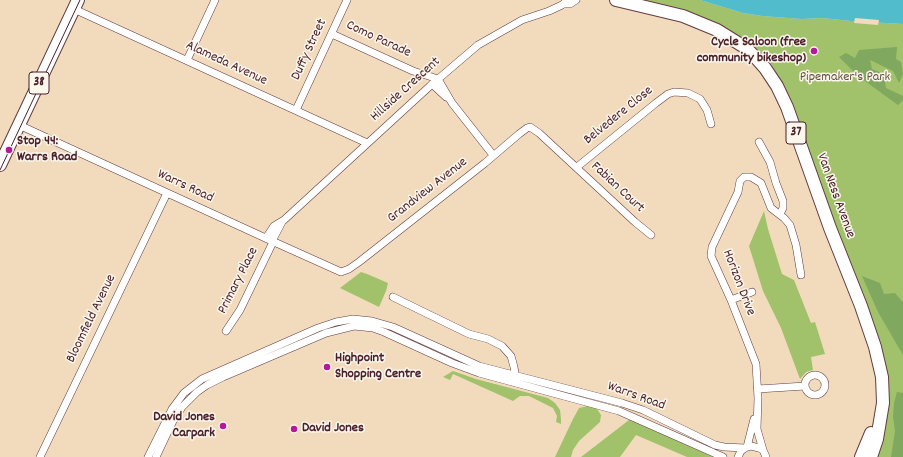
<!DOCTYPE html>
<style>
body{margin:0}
canvas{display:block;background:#f1dbbc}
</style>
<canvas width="903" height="457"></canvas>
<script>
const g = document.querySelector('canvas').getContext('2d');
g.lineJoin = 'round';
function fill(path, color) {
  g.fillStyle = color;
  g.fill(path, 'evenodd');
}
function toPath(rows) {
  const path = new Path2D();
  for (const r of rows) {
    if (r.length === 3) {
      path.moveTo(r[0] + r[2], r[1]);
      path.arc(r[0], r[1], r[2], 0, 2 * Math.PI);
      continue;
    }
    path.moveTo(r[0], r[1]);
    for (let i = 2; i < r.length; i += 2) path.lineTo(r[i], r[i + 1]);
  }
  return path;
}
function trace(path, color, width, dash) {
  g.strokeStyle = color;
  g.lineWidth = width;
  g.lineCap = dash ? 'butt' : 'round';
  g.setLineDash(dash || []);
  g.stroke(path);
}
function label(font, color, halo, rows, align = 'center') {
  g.font = font + ' Dekko,sans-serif';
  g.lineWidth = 3;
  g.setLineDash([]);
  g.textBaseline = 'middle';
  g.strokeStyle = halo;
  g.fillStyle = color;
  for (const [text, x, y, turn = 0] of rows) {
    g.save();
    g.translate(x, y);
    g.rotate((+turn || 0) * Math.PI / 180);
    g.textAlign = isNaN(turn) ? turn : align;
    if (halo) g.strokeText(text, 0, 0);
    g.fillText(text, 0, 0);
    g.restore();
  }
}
fill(toPath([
 [634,0,700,0,743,13,762,16,802,19,822,18,851,21,903,24,903,457,878,457,888,406,886,367,862,293,821,190,792,102,769,60,740,38,725,28,707,19,684,12],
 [764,211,768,229,782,274,794,280,811,323,815,322,825,354,811,357,813,370,806,372,800,379,781,328,763,291,749,246],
 [361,272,367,274,388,283,386,291,379,307,340,288],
 [453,371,476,379,548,398,555,403,560,410,561,419,561,424,556,422,557,416,553,408,529,396,520,396,513,401,453,374,450,380,443,377],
 [592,405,597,409,601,415,600,422,579,441,573,450,571,457,555,457,573,419,579,408],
 [629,420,636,421,713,457,687,457,636,435,620,457,581,457]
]), '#a1c26a');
fill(toPath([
 [897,47,896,59,901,62,903,74,899,83,893,71,870,60,872,69,884,74,886,88,903,96,903,100,898,105,858,76,839,57,846,53,855,58,859,50],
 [862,276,880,283,884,294,895,293,903,302,903,355,878,312],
 [897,392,903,393,903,457,891,457,895,431,893,417,894,403]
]), '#80a85e');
fill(toPath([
 [700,0,903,0,903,24,851,21,822,18,802,19,762,16,743,13]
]), '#51bccc');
fill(toPath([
 [855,18,879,20,878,25,854,23]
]), '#f1dbbc');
const minor = toPath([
 [565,4,570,4,576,0],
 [74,9,367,143],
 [332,34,413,71,438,79,452,103,493,155],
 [187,60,215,0],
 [432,84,446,97],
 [296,110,347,0],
 [19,125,272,241,341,272,349,269,359,262,485,163,519,134,527,128,530,127,539,133,635,222,651,235],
 [759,142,770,162,776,183,783,201,783,208,780,214],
 [577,167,656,103,668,94,674,92,688,93,700,99,707,110,711,124],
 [266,238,274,226,284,220,430,86,478,45,522,20,549,11,562,5,568,0],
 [272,241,282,222],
 [393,297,469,334,488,339,502,346,511,356,514,367,516,379],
 [731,300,752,292],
 [226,331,240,310,273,242],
 [815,385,10],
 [758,389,805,386],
 [747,447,754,419],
 [763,450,757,429,758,398,756,364,731,300,711,256,712,247,738,192,740,181,744,177,751,177,761,183,771,208,784,218,790,225,796,245,801,275],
 [40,457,167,193],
 [148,457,172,409,184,393,202,379,318,328,336,322,353,319,372,321,393,327,479,366,622,403,643,410,715,445,724,447,745,448],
 [156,457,173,421,182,407,197,392,207,385,223,377,326,333,354,326,373,328,384,332,452,363,479,373,619,411,723,457],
 [738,457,741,451,745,448,751,446,759,448,763,450,766,457]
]);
const primary = toPath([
 [616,0,683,16,717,30,746,48,757,59,765,68,777,86,787,107,830,228,861,306,875,347,882,377,883,403,877,439,871,457],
 [0,165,78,0],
 [861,457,871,433]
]);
trace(minor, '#633b41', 8);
trace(primary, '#633b41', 14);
trace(minor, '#fff', 7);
trace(primary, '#fff', 12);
trace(toPath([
 [0,170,80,0]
]), '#4a1f2b', 1);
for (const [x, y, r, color] of [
 [814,51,4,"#b5179e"],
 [9,150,4,"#b5179e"],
 [327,367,4,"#b5179e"],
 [223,426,4,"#b5179e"],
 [294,429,4,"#b5179e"]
]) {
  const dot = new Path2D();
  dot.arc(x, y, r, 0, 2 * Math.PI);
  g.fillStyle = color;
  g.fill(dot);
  trace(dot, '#fbf7ec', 1.5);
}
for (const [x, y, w] of [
 [39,83,20],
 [796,133,20]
]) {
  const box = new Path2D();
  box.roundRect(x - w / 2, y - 11, w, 22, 3);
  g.fillStyle = '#fbf7ec';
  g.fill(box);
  trace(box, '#4a1f2b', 1);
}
label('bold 13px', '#4a1f2b', null, [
 ["38",39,83],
 ["37",796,133]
]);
label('14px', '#4a1f2b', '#fbf7ec', [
 ["Como Parade",378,40,25],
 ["Duffy Street",310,50,-65],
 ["Alameda Avenue",226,64,25],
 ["Hillside Crescent",406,90,-42],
 ["Belvedere Close",619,116,-39],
 ["Warrs Road",185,187,25],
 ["Fabian Court",617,188,43],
 ["Grandview Avenue",428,191,-38],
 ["Van Ness Avenue",835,196,70],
 ["Primary Place",239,281,-63],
 ["Horizon Drive",738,283,69],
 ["Bloomfield Avenue",92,319,-64],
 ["Warrs Road",636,397,20]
]);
label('bold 14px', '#4a1f2b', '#fbf7ec', [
 ["Cycle Saloon (free",806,43,"right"],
 ["community bikeshop)",806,59,"right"],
 ["Stop 44:",17,142],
 ["Warrs Road",17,158],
 ["Highpoint",335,359],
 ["Shopping Centre",335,375],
 ["David Jones",215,418,"right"],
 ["Carpark",215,434,"right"],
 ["David Jones",302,429]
], 'left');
label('14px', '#64503e', '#fbf7ec', [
 ["Pipemaker's Park",845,78]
]);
</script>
